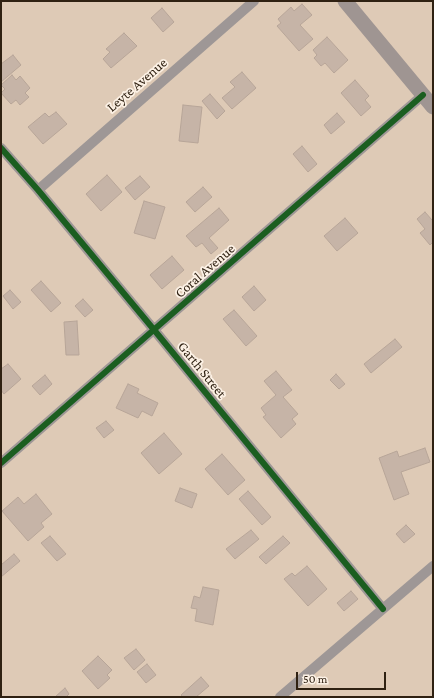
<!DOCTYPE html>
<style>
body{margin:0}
#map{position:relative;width:434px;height:698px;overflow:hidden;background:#decab6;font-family:"Crimson Pro",serif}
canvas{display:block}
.frame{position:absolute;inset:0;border:2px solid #2f2112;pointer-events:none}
.scale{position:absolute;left:296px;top:672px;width:90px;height:18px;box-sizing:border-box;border:2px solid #2f2112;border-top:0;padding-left:5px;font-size:12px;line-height:14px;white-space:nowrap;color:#2f2112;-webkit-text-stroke:3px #fcf1e5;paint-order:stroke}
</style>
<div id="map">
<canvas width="434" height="698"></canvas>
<div class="frame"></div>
<div class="scale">50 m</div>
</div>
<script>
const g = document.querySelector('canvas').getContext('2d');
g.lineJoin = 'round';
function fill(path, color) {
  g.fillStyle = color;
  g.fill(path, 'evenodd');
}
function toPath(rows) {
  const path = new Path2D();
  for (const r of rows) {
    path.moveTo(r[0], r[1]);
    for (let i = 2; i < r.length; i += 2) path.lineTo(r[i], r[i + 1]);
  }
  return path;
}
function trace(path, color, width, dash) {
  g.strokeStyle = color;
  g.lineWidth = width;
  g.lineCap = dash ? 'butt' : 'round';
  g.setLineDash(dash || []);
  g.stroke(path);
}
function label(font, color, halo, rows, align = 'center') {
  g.font = font + ' "Crimson Pro",serif';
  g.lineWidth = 3.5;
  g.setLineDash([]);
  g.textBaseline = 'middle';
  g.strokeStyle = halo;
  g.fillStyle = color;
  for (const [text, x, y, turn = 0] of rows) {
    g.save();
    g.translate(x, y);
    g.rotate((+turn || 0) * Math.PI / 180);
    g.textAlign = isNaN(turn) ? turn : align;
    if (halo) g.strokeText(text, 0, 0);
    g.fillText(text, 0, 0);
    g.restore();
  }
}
const building = toPath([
 [302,4,312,15,300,25,313,39,299,51,277,26,281,23,278,19,291,7,294,11,302,4],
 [162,8,174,22,163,32,151,18,162,8],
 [124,33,137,46,111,68,103,59,110,52,106,49,124,33],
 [327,37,348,60,334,73,325,63,321,66,314,58,317,55,313,50,327,37],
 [13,55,21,65,1,82,1,64,13,55],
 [242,72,256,88,232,109,222,98,235,87,230,82,242,72],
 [12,75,16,80,20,76,30,88,25,93,29,97,20,105,16,100,11,104,1,93,5,89,1,85,12,75],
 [355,80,369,96,365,100,371,107,361,116,341,93,355,80],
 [210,94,225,111,217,119,202,101,210,94],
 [183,105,202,107,198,143,179,141,183,105],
 [56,112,67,124,43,144,28,127,45,113,49,117,56,112],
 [337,113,345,122,331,134,324,125,337,113],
 [302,146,317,164,308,172,293,154,302,146],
 [107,175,122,192,101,211,86,194,107,175],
 [140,176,150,187,135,200,125,188,140,176],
 [203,187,212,197,195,212,186,202,203,187],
 [144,201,165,207,155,239,134,233,144,201],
 [219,208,229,220,209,238,218,248,211,254,202,243,196,247,186,236,219,208],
 [425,212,432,220,433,218,433,242,430,245,420,233,425,229,417,219,425,212],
 [345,218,358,233,337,251,324,236,345,218],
 [172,256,184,270,162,289,150,275,172,256],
 [41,281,61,303,51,312,31,290,41,281],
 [254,286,266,300,254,311,242,297,254,286],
 [10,290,21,302,13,309,3,296,10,290],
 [83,299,93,310,85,317,75,306,83,299],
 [234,310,257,336,246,346,223,319,234,310],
 [77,321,79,355,66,355,64,322,77,321],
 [395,339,402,347,371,373,364,364,395,339],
 [8,364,21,379,4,394,1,390,1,369,8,364],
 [276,371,292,390,283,397,298,414,292,419,296,424,281,438,263,417,266,415,261,408,276,395,264,381,276,371],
 [336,374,345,384,339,389,330,380,336,374],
 [45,375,52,384,40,395,32,386,45,375],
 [128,384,139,389,137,393,158,403,152,416,142,411,138,418,116,408,128,384],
 [106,421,114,430,104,438,96,428,106,421],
 [164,433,182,454,159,474,141,453,164,433],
 [425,448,430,462,401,472,409,494,394,500,379,458,397,451,399,457,425,448],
 [222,454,245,480,228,495,205,469,222,454],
 [180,488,197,494,192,508,175,501,180,488],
 [248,491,271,517,262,525,239,499,248,491],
 [36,494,52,514,41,523,44,527,28,541,2,511,18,497,24,504,36,494],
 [406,525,415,534,404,543,396,534,406,525],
 [251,530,259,539,235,559,226,549,251,530],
 [50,536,66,554,57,561,41,543,50,536],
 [283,536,290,543,266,564,259,557,283,536],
 [14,554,20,561,1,577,1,565,14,554],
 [307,566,327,589,308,606,284,579,292,573,295,576,307,566],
 [203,587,219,590,213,625,195,621,197,609,191,608,194,596,200,598,203,587],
 [351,591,358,599,344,611,337,603,351,591],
 [136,649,145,660,134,670,124,658,136,649],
 [98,656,112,670,107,675,110,678,98,689,82,671,98,656],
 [147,664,156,675,146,683,137,672,147,664],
 [201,677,209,686,196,697,183,697,181,695,201,677],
 [65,688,69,694,66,697,55,697,65,688]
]);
fill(building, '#c6b4a7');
trace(building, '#b7a598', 1);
trace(toPath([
 [1,148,38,190,155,331,383,609],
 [38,190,254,1],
 [1,463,423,95],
 [280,697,433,566]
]), '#9e9796', 10);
trace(toPath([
 [345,1,433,107]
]), '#9f9592', 15);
trace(toPath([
 [1,148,38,190,155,331,383,609],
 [1,463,423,95]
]), '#1b5e20', 6);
label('14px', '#2f2112', '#fcf1e5', [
 ["Leyte Avenue",137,85,-41],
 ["Coral Avenue",205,271,-41],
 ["Garth Street",202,370,51]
]);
</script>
